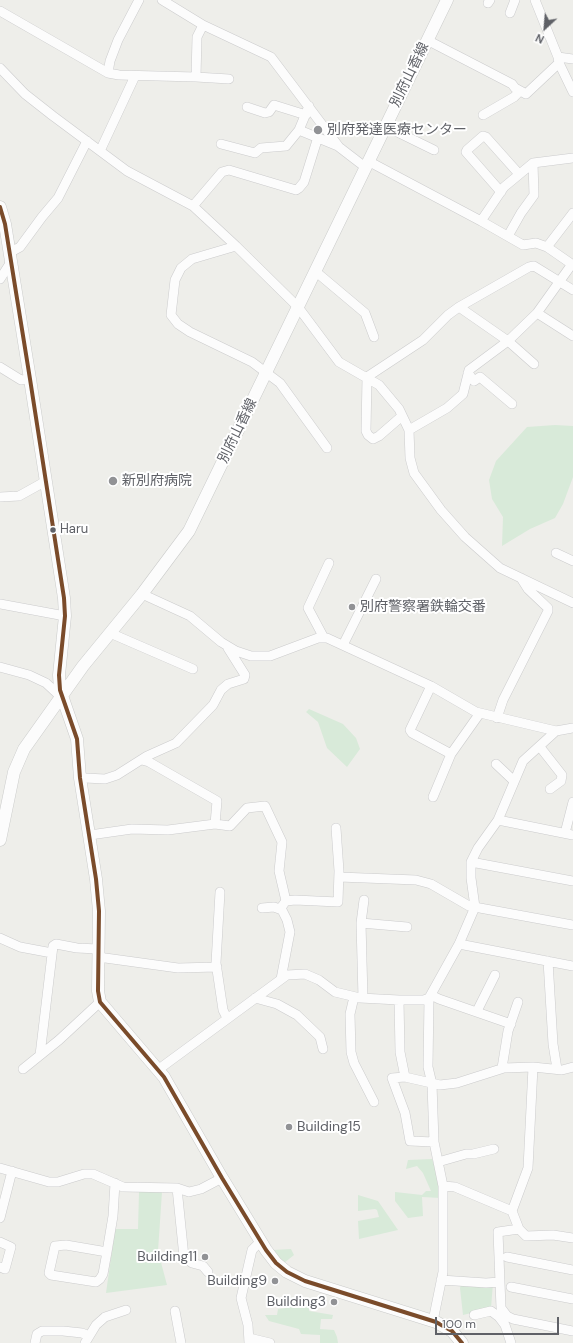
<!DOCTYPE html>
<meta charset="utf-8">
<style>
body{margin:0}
#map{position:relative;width:573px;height:1343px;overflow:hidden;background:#eeeeea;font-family:"DM Sans",sans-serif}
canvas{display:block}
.north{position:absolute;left:525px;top:8px;width:40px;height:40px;-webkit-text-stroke:3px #fff;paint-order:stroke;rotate:206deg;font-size:11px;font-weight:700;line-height:16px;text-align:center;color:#5f6167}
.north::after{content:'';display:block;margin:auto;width:14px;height:18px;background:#5f6167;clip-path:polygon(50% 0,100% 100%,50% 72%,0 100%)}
.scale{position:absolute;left:435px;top:1317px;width:124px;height:18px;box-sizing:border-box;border:2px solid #5f6167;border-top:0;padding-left:5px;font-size:12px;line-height:14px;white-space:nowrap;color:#5f6167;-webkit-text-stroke:3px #fff;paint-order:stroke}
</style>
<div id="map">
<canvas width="573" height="1343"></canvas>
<div class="north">N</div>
<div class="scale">100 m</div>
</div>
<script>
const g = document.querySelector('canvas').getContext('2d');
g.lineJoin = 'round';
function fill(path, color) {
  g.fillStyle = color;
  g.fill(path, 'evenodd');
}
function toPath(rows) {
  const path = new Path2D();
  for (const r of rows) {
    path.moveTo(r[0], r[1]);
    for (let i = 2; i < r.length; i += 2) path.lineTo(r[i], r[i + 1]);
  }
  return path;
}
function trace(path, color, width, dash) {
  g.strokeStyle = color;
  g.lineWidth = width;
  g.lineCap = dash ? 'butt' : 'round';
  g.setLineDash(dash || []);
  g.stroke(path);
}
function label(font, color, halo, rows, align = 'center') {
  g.font = font + ' "DM Sans","Noto Sans JP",sans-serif';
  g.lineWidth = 4;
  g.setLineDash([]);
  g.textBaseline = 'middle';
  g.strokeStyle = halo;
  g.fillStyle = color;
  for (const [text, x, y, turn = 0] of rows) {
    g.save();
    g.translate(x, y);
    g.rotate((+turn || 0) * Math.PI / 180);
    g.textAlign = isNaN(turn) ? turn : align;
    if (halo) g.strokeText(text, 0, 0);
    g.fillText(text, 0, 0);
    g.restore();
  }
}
fill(toPath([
 [555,425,573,426,573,477,563,504,555,518,530,529,502,546,503,517,492,499,489,480,496,461,527,427],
 [309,709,343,724,356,738,360,749,347,767,327,748,318,722,306,712],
 [432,1159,439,1179,441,1198,422,1197,423,1216,408,1218,395,1201,395,1192,422,1195,426,1191,431,1191,423,1173,417,1166,406,1169,408,1160],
 [139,1192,162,1192,158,1251,167,1285,106,1293,115,1229,138,1229],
 [358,1195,378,1201,398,1230,359,1239,358,1221,379,1217,377,1210,375,1209,358,1211],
 [291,1249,294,1255,284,1263,273,1250],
 [493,1283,491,1308,463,1315,460,1288,461,1285],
 [288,1297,311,1301,309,1311,333,1315,332,1319,321,1319,320,1329,334,1330,337,1337,338,1343,320,1343,320,1335,301,1334,299,1329,269,1321,265,1315,277,1315,278,1309,286,1308]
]), '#d8ead9');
const street = toPath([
 [162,0,203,25,271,57,339,147,365,167],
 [535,0,558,57,559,63,573,92],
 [488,3,490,0],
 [0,11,108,73,119,75,196,77,197,37,203,25],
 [510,13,515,0],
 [427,40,512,84,515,88,526,94,559,63],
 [558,57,573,59],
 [0,68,25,94,53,116,127,171,193,206,236,246,298,307,339,362,379,385,399,409,409,430,410,458,414,473,441,510,465,537,500,568,573,603],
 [108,73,110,61,118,40,139,0],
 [196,77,229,79],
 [247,107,265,113,269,112,274,105,306,115],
 [483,115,514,97,520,91],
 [385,126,434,150],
 [299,130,338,146],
 [221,144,255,153,261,148,286,146,299,130,309,106],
 [100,151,135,76],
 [368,161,481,221,523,245,536,243,547,247,573,265],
 [501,192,466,152,467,150,483,136,486,137,519,174],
 [193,206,222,172,229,170,296,190,299,188,304,182,318,137],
 [481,221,504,187,533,163,573,158],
 [508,236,521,213,534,195,533,163],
 [236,246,192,259,181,268,175,280,171,315,178,324,190,332,252,362,280,383,327,448],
 [547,247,573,213],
 [9,253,20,247,42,217,58,198,87,141],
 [315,271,365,313,374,337],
 [0,279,11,262],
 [459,307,508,341,534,364],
 [537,313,573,336],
 [0,367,21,380,30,379],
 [468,373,474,381,480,377,512,404],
 [367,377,423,340,448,315,459,307,529,267,534,266,573,290],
 [367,377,366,431,368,435,373,439,379,436,402,416],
 [409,430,447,408,463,394,469,370,508,341,537,313,572,264],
 [0,497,19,496,46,481],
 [556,553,573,561],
 [142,594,190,616,221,642,236,651,251,656,270,656,318,638,327,638,431,686,476,712,556,731,573,728],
 [0,604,65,616],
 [110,633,193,669],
 [324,638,308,608,329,563],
 [343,645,376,579],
 [0,667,29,675,46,683,61,697],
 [431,686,410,730,412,733,451,754],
 [497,718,503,700,548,611,548,608,528,589,521,578],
 [540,747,562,775,561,781,550,789],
 [142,760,149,762,217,801,215,824],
 [496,764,514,781],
 [85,778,105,779,117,775,147,756,176,743,213,705,221,690,228,684,244,679,245,675,228,648],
 [433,797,451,754,480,713],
 [498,820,573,835],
 [565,833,573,802],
 [90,835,132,829,168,830,215,824,230,826,247,808,265,806,282,842,279,871,286,901],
 [471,862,573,881],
 [339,877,416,880,431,884,469,906,573,925],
 [220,892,216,963,223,1010,227,1018],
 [262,908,274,907,282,910,287,920,290,932,281,979],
 [280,909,286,901,295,900,338,902,339,871,336,828],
 [361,923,407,927],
 [0,938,20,947,52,953],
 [459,944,573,966],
 [98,957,178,968,217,967],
 [548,961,553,1044,557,1069],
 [431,995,439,999,511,1024],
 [354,997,350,1014,351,1052,354,1063,374,1102],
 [255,998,277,1004,297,1015,320,1037,323,1049],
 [363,998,361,923,364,900],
 [429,998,428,1067,432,1084,434,1142,443,1186,443,1272,433,1321],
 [399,1000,400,1052,405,1077],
 [477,1011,495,975],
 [40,1055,53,946,56,944,77,948,98,949],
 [533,1067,528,1168,512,1211,519,1229,526,1236,553,1235,573,1238],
 [502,1068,508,1031,518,1002],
 [23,1069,59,1040,100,1002],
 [159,1069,287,975,305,974,319,980,335,992,360,998,399,1000,424,1000,429,998,459,944,475,907,471,878,471,862,478,848,498,820,523,761,556,731],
 [434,1142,410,1141,405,1113,392,1078,405,1077,440,1085,457,1083,504,1068,533,1067,562,1070,573,1067],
 [438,1162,466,1154,473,1154,494,1149],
 [0,1168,49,1182,58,1182,84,1174,93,1174,123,1187,177,1188,189,1192,201,1189,222,1178],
 [443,1186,455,1187,512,1211],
 [177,1188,184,1257,192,1263,203,1266,208,1272],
 [0,1218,12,1171],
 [519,1229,498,1232,501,1308,507,1316,513,1319,573,1331],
 [0,1242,11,1247,5,1269,0,1267],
 [107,1252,66,1245,55,1246,49,1273,51,1275,96,1282,100,1279,103,1274,107,1252,113,1216,115,1183],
 [507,1257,573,1270],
 [441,1280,486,1283,500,1282],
 [511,1287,573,1299],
 [175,1311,181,1343],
 [474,1315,491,1311,499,1317,505,1325,511,1343],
 [249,1338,270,1343],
 [35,1343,37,1334,42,1331,63,1331,82,1333,89,1336],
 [85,1343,96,1325,105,1317,126,1310],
 [249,1343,248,1325,241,1298,252,1250,260,1242]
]);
const secondary = toPath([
 [0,207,5,224,30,379,64,598,65,616,59,675,60,690,77,739,80,778,96,879,99,911,98,991,100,1002,164,1077,222,1178,266,1250,276,1263,287,1272,305,1281,436,1322,452,1331,462,1343],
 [0,840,14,772,24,749,83,666,142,594,189,531,447,0]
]);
trace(street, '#cbcbcc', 10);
trace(secondary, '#cacbca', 13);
trace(street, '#fcfcfc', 9);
trace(secondary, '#fcfcfc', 12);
trace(toPath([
 [0,207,5,224,30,379,64,598,65,616,59,675,60,690,77,739,80,778,96,879,99,911,98,991,100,1002,164,1077,222,1178,266,1250,276,1263,287,1272,305,1281,436,1322,452,1331,462,1343]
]), '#7a4b2a', 4);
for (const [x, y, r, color] of [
 [318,130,5,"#919295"],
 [113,481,5,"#919295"],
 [53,530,3.5,"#5f6167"],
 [352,607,4,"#919295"],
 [289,1127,4,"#919295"],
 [205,1257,4,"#919295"],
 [275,1281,4,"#919295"],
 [334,1302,4,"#919295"]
]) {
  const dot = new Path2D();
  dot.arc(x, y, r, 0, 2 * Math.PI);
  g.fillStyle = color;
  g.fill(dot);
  trace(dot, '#fff', 1.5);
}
label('13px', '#5f6167', '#fff', [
 ["Haru",60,530]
], 'left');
label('14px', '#5f6167', '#fff', [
 ["別府山香線",410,75,-64],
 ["別府山香線",238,431,-64]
]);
label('14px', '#5f6167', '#fff', [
 ["別府発達医療センター",327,130],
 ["新別府病院",122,481],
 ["別府警察署鉄輪交番",360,607],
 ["Building15",297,1127],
 ["Building11",197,1257,"right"],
 ["Building9",267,1281,"right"],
 ["Building3",326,1302,"right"]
], 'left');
</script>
